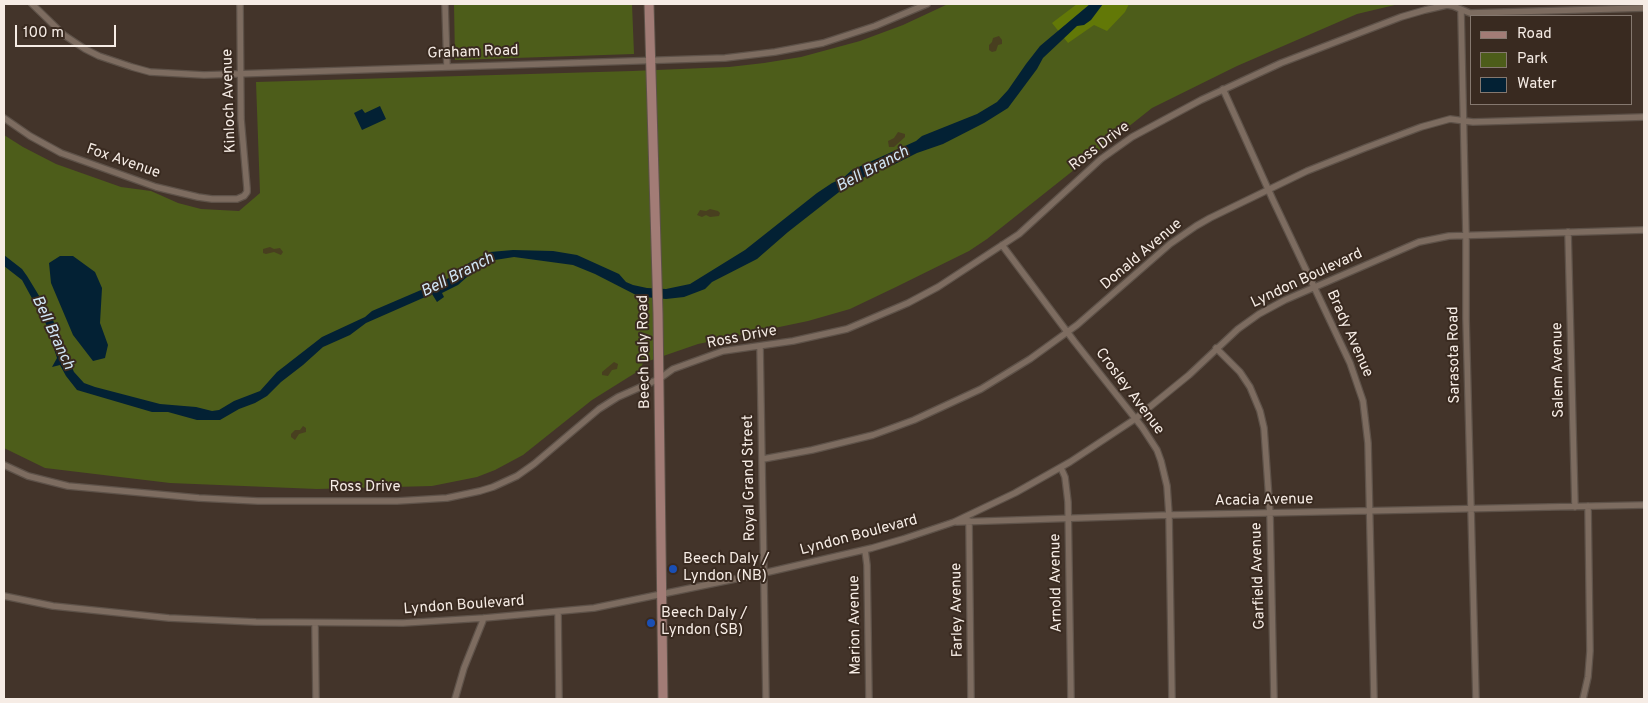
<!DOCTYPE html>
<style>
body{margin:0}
#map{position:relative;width:1648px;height:703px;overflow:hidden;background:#43342a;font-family:Overpass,sans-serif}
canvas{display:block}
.frame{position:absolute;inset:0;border:5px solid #f6ece5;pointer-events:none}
.legend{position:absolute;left:1470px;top:15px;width:162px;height:90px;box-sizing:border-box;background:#392a20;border:1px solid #85786f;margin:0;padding:6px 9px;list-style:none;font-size:15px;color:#f6ece5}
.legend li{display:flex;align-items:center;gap:10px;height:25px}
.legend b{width:25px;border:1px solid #85786f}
.scale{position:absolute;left:15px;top:25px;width:101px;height:22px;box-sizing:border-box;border:2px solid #f6ece5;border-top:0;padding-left:6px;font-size:15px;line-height:18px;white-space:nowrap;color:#f6ece5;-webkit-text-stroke:4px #392a20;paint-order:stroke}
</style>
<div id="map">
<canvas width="1648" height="703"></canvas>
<div class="frame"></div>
<ul class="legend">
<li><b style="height:6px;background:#a27c76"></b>Road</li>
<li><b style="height:14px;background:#4d5d1a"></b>Park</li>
<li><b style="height:14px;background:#032134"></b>Water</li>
</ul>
<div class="scale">100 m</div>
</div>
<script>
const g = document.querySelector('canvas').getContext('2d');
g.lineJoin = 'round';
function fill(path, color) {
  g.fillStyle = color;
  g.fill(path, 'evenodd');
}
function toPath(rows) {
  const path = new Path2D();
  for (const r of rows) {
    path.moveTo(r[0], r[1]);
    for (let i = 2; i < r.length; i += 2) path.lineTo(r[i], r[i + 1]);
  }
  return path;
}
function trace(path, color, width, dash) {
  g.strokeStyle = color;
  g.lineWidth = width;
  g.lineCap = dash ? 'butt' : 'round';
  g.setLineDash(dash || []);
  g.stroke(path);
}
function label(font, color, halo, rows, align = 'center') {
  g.font = font + ' Overpass,sans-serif';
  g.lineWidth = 4;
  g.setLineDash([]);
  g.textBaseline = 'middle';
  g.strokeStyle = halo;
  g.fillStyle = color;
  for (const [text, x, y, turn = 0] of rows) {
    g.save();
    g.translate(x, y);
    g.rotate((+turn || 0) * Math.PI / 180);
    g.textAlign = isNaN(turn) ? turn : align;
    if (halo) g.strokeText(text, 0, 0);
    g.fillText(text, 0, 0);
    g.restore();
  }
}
fill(toPath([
 [454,4,632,4,634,54,455,60],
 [948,4,1399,4,1357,14,1237,66,1152,108,987,239,969,251,896,287,850,309,808,321,698,344,643,363,640,370,592,400,523,455,495,470,477,477,432,486,317,489,170,483,45,468,4,448,4,135,23,147,56,164,121,187,151,191,178,203,201,209,239,211,260,193,256,82,632,71,729,67,764,63,801,57,860,41,903,25]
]), '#4d5d1a');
fill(toPath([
 [1077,4,1129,4,1125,12,1107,31,1094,25,1068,43,1052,23]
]), '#627807');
fill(toPath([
 [999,36,1002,40,1002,44,998,45,996,51,992,52,989,50,989,45,992,42,993,38],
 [898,132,905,134,905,137,894,147,889,147,888,141,894,138],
 [710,209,718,211,720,213,719,216,710,217,706,215,702,217,697,215,700,210,706,211],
 [270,247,274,249,280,248,283,252,281,255,274,252,266,254,263,253,263,249],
 [614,362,618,364,617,369,612,370,608,376,602,375,602,372],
 [303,426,306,428,306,432,299,434,295,440,291,437,291,434,295,430,300,430]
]), '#483f1f');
fill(toPath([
 [1090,4,1103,4,1091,20,1084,25,1077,26,1043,58,1037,69,1008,108,984,123,943,144,917,153,893,165,872,172,852,185,848,185,788,232,757,259,712,282,705,289,684,297,666,299,644,297,636,295,595,274,573,265,514,257,495,260,475,270,458,285,442,293,444,297,437,302,432,294,366,323,350,335,323,347,303,365,281,382,267,396,255,403,239,409,220,420,197,420,168,412,152,412,77,390,66,376,60,365,52,367,57,358,46,324,22,280,4,266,4,255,22,269,27,276,52,317,62,346,74,372,84,383,95,387,160,404,196,407,212,411,219,410,234,401,260,391,277,372,322,337,365,317,372,311,449,278,469,263,490,252,513,250,553,251,577,255,619,274,626,282,633,285,647,288,666,289,690,284,745,250,817,193,832,183,843,178,852,170,916,141,922,136,977,114,997,102,1008,90,1026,64,1040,46],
 [380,106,386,119,362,130,354,113,362,109,365,113],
 [60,256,73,256,95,272,102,288,100,323,108,345,105,358,93,361,73,335,51,283,49,263]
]), '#032134');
const minor = toPath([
 [32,4,64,35,85,49,99,56,132,67,150,72,204,75,725,58,775,52,823,43,875,26,927,4],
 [445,4,447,67],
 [1461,11,1466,235,1466,319,1476,699],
 [1223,89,1273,200,1350,363,1363,401,1368,443,1374,699],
 [4,118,30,136,61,153,156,187,198,197,212,199,237,199,244,196,247,192,247,188,241,119,240,4],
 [1568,232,1575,507],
 [1002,245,1074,341,1142,427,1157,450,1161,461,1167,486,1169,515,1172,699],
 [760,346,766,699],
 [1216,348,1240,372,1250,387,1260,411,1264,428,1270,514,1274,699],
 [763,459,812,450,873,435,914,420,981,389,1030,359,1077,325,1170,244,1196,226,1210,218,1307,171,1365,148,1421,127,1450,119,1473,122,1644,117],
 [4,465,28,476,68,486,199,498,258,501,397,501,447,498,480,491,493,487,517,476,534,464,599,409,618,397,659,379,673,369,723,351,793,341,847,329,908,303,938,287,1019,234,1101,159,1132,137,1201,100,1281,63,1401,17,1425,10,1447,5,1453,6,1470,13,1644,8],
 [1061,468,1065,477,1068,502,1071,699],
 [969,521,971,699],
 [957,522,1169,515,1644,505],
 [865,550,867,565,869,699],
 [4,596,53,606,169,618,256,622,403,623,484,618,594,608,764,573,872,548,903,539,954,522,1015,493,1070,462,1135,419,1189,375,1238,329,1259,314,1285,300,1419,242,1449,236,1644,230],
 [558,612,559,699],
 [315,623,316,699],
 [455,699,464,668,484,618],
 [1583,699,1588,677,1590,651,1588,506]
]);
const secondary = toPath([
 [649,4,658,314,663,699]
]);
trace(minor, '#5e5249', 8);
trace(secondary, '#5e5249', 11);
trace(minor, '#7d6c60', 5.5);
trace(secondary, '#a27c76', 9);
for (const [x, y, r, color] of [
 [673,569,5,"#1a4fb4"],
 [651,623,5,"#1a4fb4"]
]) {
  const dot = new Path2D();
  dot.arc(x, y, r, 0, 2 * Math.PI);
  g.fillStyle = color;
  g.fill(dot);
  trace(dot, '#392a20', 2);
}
label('15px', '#f6ece5', '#392a20', [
 ["Graham Road",473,53,-2],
 ["Kinloch Avenue",230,101,-92],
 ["Ross Drive",1100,147,-37],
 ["Fox Avenue",123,162,19],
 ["Donald Avenue",1142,255,-40],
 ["Lyndon Boulevard",1307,279,-25],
 ["Brady Avenue",1349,334,66],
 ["Ross Drive",742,338,-11],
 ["Beech Daly Road",645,352,-91],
 ["Sarasota Road",1455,355,-91],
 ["Salem Avenue",1559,370,-91],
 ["Crosley Avenue",1129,392,53],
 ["Royal Grand Street",750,478,-91],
 ["Ross Drive",365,488],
 ["Acacia Avenue",1264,501,-1],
 ["Lyndon Boulevard",859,536,-15],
 ["Garfield Avenue",1259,576,-92],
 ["Arnold Avenue",1057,583,-91],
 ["Lyndon Boulevard",464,606,-4],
 ["Farley Avenue",958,610,-91],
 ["Marion Avenue",856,625,-91]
]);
label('15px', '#f6ece5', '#392a20', [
 ["Beech Daly /",683,560],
 ["Lyndon (NB)",683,577],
 ["Beech Daly /",661,614],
 ["Lyndon (SB)",661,631]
], 'left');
label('italic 16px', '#d2e7f7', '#392a20', [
 ["Bell Branch",873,170,-28],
 ["Bell Branch",458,276,-27],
 ["Bell Branch",52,333,65]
]);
</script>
